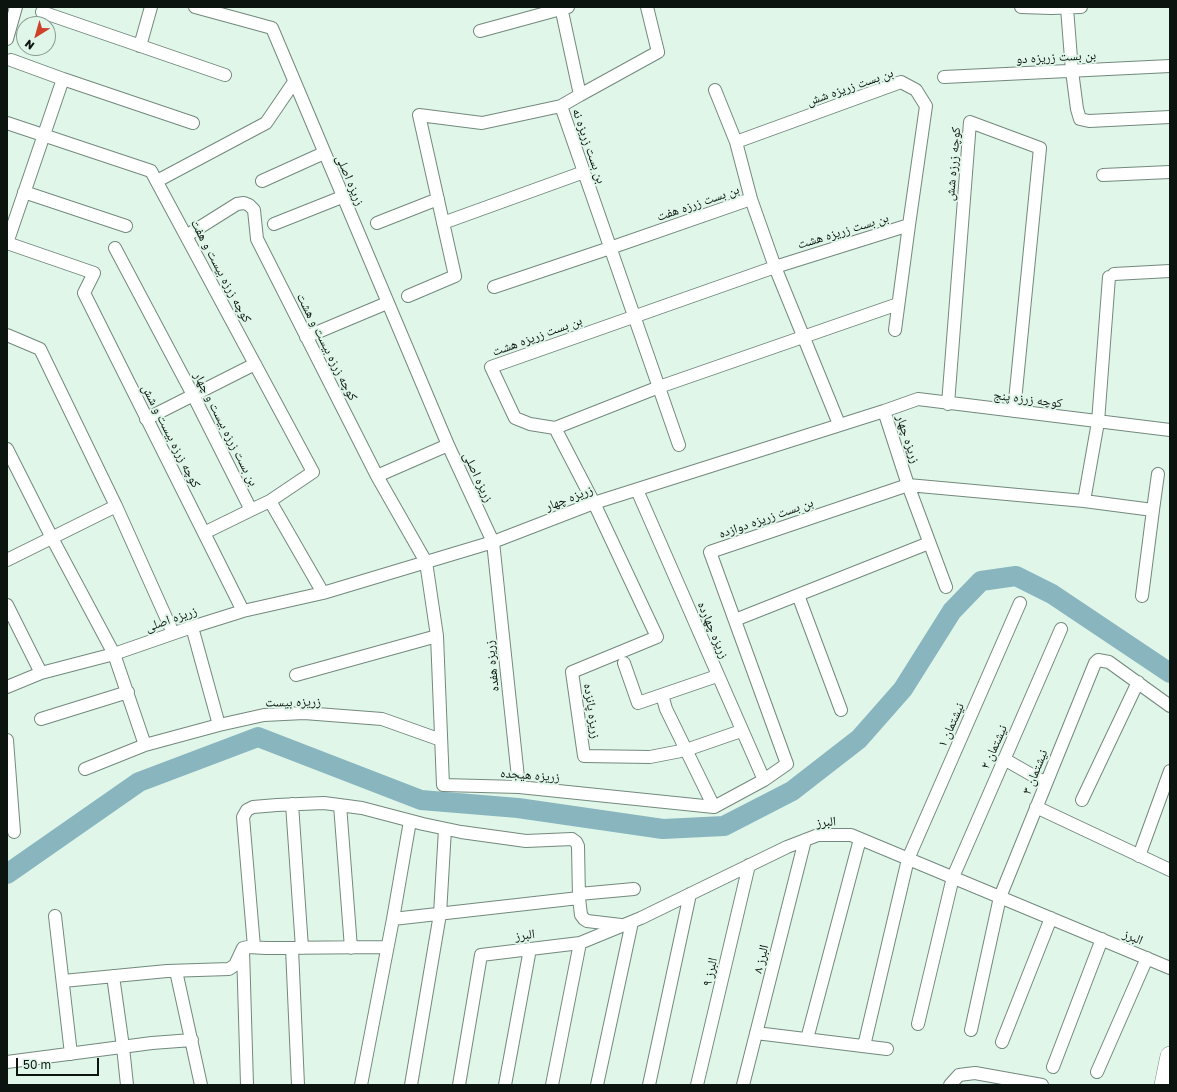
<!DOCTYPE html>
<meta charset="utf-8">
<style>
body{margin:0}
#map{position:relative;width:1177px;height:1092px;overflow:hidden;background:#dff6e9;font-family:"Golos Text",sans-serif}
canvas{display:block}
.frame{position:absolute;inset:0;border:8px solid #0b140f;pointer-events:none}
.north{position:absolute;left:16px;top:16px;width:40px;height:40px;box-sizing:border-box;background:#dff6e9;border:1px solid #8a9c92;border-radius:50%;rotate:217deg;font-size:11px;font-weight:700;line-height:16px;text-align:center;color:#0b140f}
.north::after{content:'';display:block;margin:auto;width:14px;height:18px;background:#cd4229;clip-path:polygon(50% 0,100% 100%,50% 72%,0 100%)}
.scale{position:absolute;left:16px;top:1058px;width:83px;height:18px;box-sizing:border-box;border:2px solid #0b140f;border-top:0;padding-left:5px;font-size:12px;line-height:14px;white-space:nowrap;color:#0b140f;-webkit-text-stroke:3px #dff6e9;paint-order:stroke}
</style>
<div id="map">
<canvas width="1177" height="1092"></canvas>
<div class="frame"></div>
<div class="north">N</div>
<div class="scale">50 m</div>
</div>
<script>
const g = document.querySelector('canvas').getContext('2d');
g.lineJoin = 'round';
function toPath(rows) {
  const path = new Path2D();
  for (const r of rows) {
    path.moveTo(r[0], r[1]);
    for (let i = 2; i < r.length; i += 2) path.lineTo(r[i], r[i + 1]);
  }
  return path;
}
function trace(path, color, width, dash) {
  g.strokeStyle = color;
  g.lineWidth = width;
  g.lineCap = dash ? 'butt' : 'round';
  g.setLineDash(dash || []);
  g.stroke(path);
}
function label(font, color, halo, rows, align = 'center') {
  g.font = font + ' "Golos Text","Noto Naskh Arabic",sans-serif';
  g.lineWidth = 4;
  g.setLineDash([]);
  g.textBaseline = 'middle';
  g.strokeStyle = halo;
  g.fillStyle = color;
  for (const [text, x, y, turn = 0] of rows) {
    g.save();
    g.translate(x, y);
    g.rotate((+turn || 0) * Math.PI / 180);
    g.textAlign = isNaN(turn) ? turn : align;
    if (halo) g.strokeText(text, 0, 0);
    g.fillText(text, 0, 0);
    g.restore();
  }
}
trace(toPath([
 [7,874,139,782,258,737,421,800,518,808,663,829,724,826,792,791,859,739,903,689,952,611,981,581,1016,576,1052,594,1170,673]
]), '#89b5be', 20);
const street = toPath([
 [1021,7,1051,8,1081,7],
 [1067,8,1072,71,1077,109,1080,119,1089,121,1170,117],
 [42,12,225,75],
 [480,31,568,7],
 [7,39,16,7],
 [140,46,151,7],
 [11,60,63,79,7,243,94,273,84,293,243,611],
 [944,77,1170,66],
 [63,79,193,123],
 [715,90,736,142,901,82,916,90,926,106,909,225],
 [580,95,658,52,647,7],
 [561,106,580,95,561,7],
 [7,123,151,171,313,472,270,501],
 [736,142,751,199],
 [1103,175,1170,172],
 [157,181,266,123,294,82],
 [262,181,324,153],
 [24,192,126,226],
 [377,223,438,199],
 [443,223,584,172],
 [274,224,342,197],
 [186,236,237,204,244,203,249,205,254,210,257,239,377,476,426,562,437,636,443,785,519,787,714,807,666,709,662,695],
 [115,248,193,395,251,510,270,501,323,593],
 [1114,274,1170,271],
 [494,287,610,248,751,199,775,267,839,424],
 [408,296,455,276,419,115,482,123,561,106,679,445],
 [895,330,909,225,775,267,491,367,515,418,530,424,555,428,659,387,898,304],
 [7,335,40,349,116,506],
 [306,337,387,303],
 [948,404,970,122,1040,148,1014,411],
 [884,411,918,399,1170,430],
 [146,419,255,364],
 [555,428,594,503,657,637,572,672,584,756,650,757,686,750,741,731],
 [7,449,52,538,114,654,145,745,85,769],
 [377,476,448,445],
 [637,490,764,780],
 [1084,501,1153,510,1142,596],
 [1153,510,1158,474],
 [204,533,251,510],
 [7,560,116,506,173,633],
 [798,595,841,710],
 [7,605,41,673],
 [735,620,929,543],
 [192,627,219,725],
 [624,663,638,703,717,676],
 [296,675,437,636],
 [7,687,41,673,114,654,192,627,243,611,323,593,493,542,448,445,272,28,195,7],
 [41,719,128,692],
 [7,740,14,832],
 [145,745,219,725,264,715,304,713,382,719,441,740],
 [1004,759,1046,783],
 [519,787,493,542,594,503,884,411,908,485,1084,501,1098,422,1109,277],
 [1082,800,1138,682],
 [292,804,302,948],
 [340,805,351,948],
 [714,807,764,780,787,764,710,552,908,485,946,587],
 [1036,807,1170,870],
 [1139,856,1170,771],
 [579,894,634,889],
 [55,916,71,1054],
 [393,919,579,898],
 [254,947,243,817,247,810,253,807,277,805,324,803,362,808,423,824,461,832,526,841,572,839,576,842,578,846,579,898,581,915,584,919,587,921,621,925],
 [292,948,298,1085],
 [243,950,247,1085],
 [176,971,201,1085],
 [113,976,123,1047,127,1085],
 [63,981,167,971,229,969,235,965,243,948,248,947,266,948,387,947],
 [918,1024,953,877,1061,629],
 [971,1030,1000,897,1095,663,1098,660,1109,662,1170,706],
 [756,1033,887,1049],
 [807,1039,860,839],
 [1002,1042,1051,918],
 [864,1046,908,859,1020,603],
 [7,1062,152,1043,192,1040],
 [1053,1067,1102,939],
 [1097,1072,1147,958],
 [361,1085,393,919,410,821],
 [411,1085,440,914,445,829],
 [459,1085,481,955,580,943,641,918,787,847,818,835,851,835,1170,968],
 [505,1085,530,949],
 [552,1085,580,943],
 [597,1085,632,922],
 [649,1085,690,894],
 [697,1085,749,865],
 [743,1085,805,840],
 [950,1085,959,1075,975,1073,1042,1085]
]);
const primary = toPath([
 [1164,1085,1170,1056]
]);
trace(street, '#73897d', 14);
trace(primary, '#73897d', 20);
trace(street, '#fff', 12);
trace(primary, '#fff', 19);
label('13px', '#0b140f', '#dff6e9', [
 ["بن بست زریزه دو",1056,57,-3],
 ["بن بست زریزه شش",850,87,-19],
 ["بن بست زریزه نه",589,146,71],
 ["کوچه زرزه شش",953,164,-85],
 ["زریزه اصلی",350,180,67],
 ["بن بست زرزه هفت",698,203,-19],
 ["بن بست زریزه هشت",843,231,-17],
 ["کوچه زرزه بیست و هفت",221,271,62],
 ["بن بست زریزه هشت",537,336,-20],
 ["کوچه زرزه بیست و هشت",327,347,63],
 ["کوچه زرزه پنج",1028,399,7],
 ["بن بست زرزه بیست و چهار",226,429,63],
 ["کوچه زرزه بیست و شش",171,436,63],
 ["زریزه چهار",908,439,72],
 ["زریزه اصلی",478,477,65],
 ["زریزه چهار",569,498,-21],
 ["بن بست زریزه دوازده",766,518,-19],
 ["زریزه اصلی",171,619,-19],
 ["زریزه چهارده",713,630,67],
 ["زریزه هفده",492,666,-96],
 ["زریزه بیست",293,702,-1],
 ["زریزه پانزده",592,711,82],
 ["نيشتمان ۱",951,725,-66],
 ["نيشتمان ۲",994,747,-66],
 ["نيشتمان ۳",1035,772,-68],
 ["زریزه هیجده",530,775,4],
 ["البرز",826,822,-5],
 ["البرز",525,935,-7],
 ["البرز",1133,937,23],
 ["البرز ۸",761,959,-76],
 ["البرز ۹",710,972,-77]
]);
</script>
